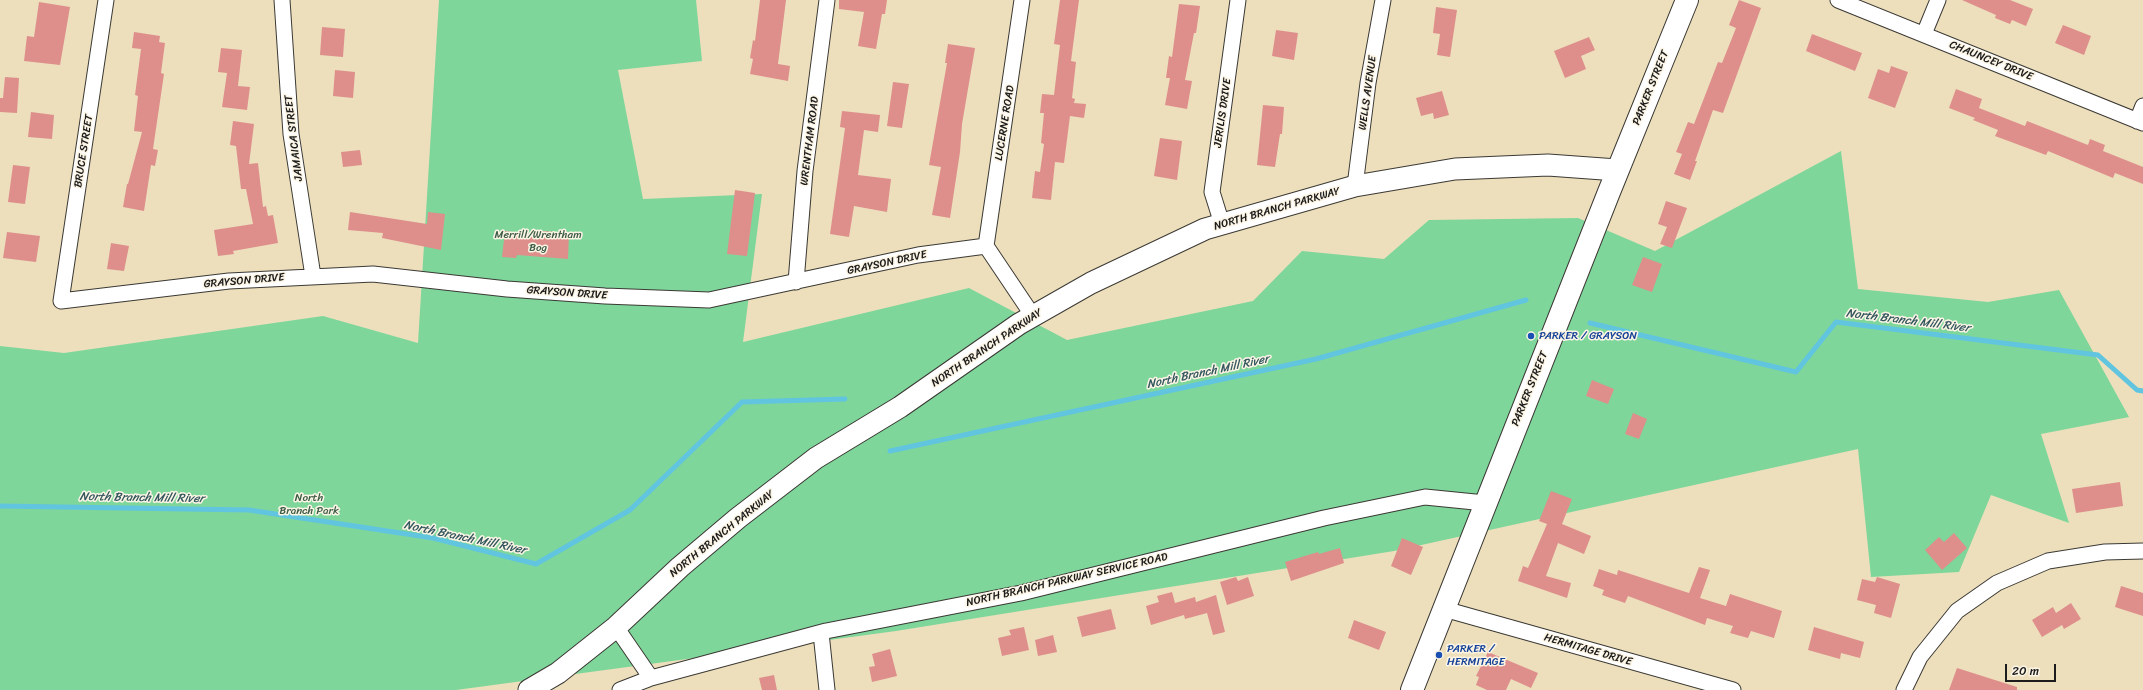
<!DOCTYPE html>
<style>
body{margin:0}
#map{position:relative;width:2143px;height:690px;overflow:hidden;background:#eddfbc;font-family:Sriracha,sans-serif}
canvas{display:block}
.scale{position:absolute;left:2005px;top:664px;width:51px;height:18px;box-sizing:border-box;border:2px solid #1c1c1c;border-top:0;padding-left:5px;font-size:12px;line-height:14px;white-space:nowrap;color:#1c1c1c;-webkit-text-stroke:3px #fcf5e5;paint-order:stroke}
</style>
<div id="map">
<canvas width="2143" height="690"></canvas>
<div class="scale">20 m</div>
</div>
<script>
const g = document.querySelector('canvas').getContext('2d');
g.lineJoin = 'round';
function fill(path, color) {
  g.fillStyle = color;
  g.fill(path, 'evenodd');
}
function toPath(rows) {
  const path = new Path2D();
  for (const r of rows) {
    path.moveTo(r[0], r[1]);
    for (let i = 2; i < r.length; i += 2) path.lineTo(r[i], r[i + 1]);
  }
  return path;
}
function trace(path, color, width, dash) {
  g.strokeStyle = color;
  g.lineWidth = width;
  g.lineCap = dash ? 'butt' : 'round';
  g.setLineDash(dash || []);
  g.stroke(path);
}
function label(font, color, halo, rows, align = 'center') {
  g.font = font + ' Sriracha,sans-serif';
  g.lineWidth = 3;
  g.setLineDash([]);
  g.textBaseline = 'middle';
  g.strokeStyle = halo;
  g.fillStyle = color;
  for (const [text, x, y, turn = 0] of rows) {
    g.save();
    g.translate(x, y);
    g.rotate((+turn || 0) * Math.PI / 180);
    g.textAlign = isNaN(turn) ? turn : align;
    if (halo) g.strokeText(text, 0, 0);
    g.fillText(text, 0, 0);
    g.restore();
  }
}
fill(toPath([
 [439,0,696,0,702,61,618,70,643,199,762,194,743,342,969,288,1067,340,1253,301,1302,251,1384,259,1429,220,1578,218,1655,251,1841,151,1858,289,1988,302,2059,290,2129,417,2041,434,2069,523,1991,495,1959,572,1871,577,1858,449,1394,551,896,631,456,690,0,690,0,346,64,353,323,316,418,343]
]), '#7ed69b');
trace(toPath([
 [1590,323,1796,372,1836,322,2098,355,2137,390,2143,391],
 [890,451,1316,359,1526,300],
 [0,506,249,510,433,538,536,564,630,510,742,402,845,399]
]), '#61c5df', 5);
fill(toPath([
 [760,0,786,0,778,64,790,66,788,81,750,74,753,59,750,58,753,40,755,41],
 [839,0,887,0,885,14,882,14,876,49,858,46,864,12,839,9],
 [1060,0,1079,0,1071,61,1076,62,1072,98,1075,99,1074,103,1086,104,1084,118,1070,116,1064,163,1055,162,1051,200,1032,198,1035,171,1040,172,1044,144,1041,143,1044,113,1040,113,1042,94,1054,95,1060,45,1054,44],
 [1739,0,1761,8,1723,113,1713,110,1695,161,1697,161,1690,180,1674,174,1682,154,1676,152,1688,122,1694,124,1718,62,1722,63,1736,28,1729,25],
 [1962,0,2010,0,2033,9,2026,26,2012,20,2010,24,1995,18,1996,15],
 [39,2,70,7,60,65,24,61,27,36,34,37],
 [1179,4,1200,6,1196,33,1194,33,1185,80,1192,81,1187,109,1165,105,1170,78,1166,78,1169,56,1172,57],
 [1436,7,1457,10,1450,57,1437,55,1440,34,1433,33],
 [2063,25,2091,36,2084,55,2055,43],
 [322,27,345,29,343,57,320,55],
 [1276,30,1298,33,1294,60,1272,56],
 [134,32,160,36,159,42,165,43,161,73,164,74,153,149,158,150,155,166,151,165,144,211,123,207,127,184,128,184,142,132,134,131,138,96,135,95,141,49,132,48],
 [1812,34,1862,53,1855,71,1806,51],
 [1589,37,1595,50,1581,56,1586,69,1565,78,1554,51],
 [948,44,975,48,962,124,960,152,950,218,932,215,941,167,929,165,947,63,945,63],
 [221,48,242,50,238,86,250,87,247,110,222,107,227,73,218,72],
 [1891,66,1908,72,1895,108,1868,98,1878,69,1889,73],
 [335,70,355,72,353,98,333,96],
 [5,77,19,78,17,113,0,112,0,98,3,98],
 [893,82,909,84,902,128,887,126],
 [1956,89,1982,99,1979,108,2025,126,2027,121,2088,145,2090,139,2105,145,2103,151,2143,167,2143,184,2115,173,2113,178,2048,151,2046,155,1995,136,1998,130,1973,120,1975,118,1949,108],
 [1442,91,1449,115,1434,119,1433,113,1421,116,1416,98],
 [1263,105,1284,107,1282,134,1280,134,1275,167,1257,165],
 [842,111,880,115,878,132,864,130,858,175,891,179,887,212,854,206,849,237,830,234,845,128,840,127],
 [31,112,54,115,52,139,28,137],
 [233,121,254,124,249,164,258,163,263,207,266,206,268,216,273,215,278,243,233,251,234,254,218,256,214,230,253,224,246,189,241,189,236,146,230,145],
 [1160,138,1182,141,1177,180,1154,176],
 [360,150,362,165,343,167,341,152],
 [13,165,30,167,25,204,8,202],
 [735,190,755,193,747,256,727,254],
 [1666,201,1687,208,1672,248,1660,244,1667,227,1658,224],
 [350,212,427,224,428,212,445,214,441,250,382,238,383,233,348,230],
 [505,231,542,236,543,231,569,233,568,259,517,255,516,258,502,257],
 [7,232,40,236,36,262,3,258],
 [111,243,129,246,124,271,107,269],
 [1643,257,1662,264,1652,292,1632,285],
 [1592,380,1614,389,1608,404,1586,396],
 [1633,413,1647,419,1639,439,1625,434],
 [2120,482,2123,506,2076,513,2072,489],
 [1551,491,1572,499,1562,524,1591,536,1584,554,1558,543,1546,576,1571,583,1567,598,1518,581,1523,566,1528,568,1547,524,1539,521],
 [1954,533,1967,548,1942,570,1925,550,1939,537,1944,542],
 [1402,538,1423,547,1411,575,1391,566],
 [1340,548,1344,563,1291,581,1285,562,1318,552,1319,554],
 [1699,567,1710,570,1700,598,1726,606,1730,594,1782,611,1774,638,1751,631,1748,638,1730,633,1733,626,1707,618,1705,625,1628,596,1625,603,1602,595,1604,590,1593,586,1599,569,1617,575,1618,570,1689,593],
 [1236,577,1238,581,1248,577,1254,596,1227,605,1220,582],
 [1877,577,1900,584,1891,618,1874,613,1876,605,1857,600,1862,579,1875,582],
 [2121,586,2143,593,2143,616,2115,607],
 [1172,592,1175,603,1195,597,1196,602,1216,595,1225,632,1213,635,1207,613,1185,619,1184,615,1151,625,1146,606,1159,602,1157,596],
 [2071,603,2081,619,2064,629,2062,625,2042,637,2032,620,2053,607,2056,613],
 [1111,609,1116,629,1082,637,1077,617],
 [1354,620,1386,632,1379,650,1348,638],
 [1024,627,1029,650,1002,656,998,638,1011,635,1009,630],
 [1814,627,1864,642,1860,658,1841,653,1840,659,1808,650],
 [1053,635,1057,652,1038,656,1035,640],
 [890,649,897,676,872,682,869,667,875,666,872,654],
 [1488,652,1538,673,1531,688,1511,679,1506,690,1487,690,1476,685,1479,677,1476,676],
 [1957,668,2017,687,2017,690,1949,690],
 [774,675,777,690,762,690,759,678]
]), '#de8f8c');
const street = toPath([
 [106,0,61,301,229,281,373,274,507,289,605,296,709,300,918,255,986,246,1033,316],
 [282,0,291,134,313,276],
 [1838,0,2143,123],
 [1924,34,1938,0],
 [2137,121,2143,106],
 [1355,186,1368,83,1383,0],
 [1222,224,1212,192,1238,0],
 [986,246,1022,0],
 [796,282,805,171,827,0],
 [1444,609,1733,690],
 [616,627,651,678],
 [821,633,827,690],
 [620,690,651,678,826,631,1021,593,1324,518,1425,497,1485,503],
 [1904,690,1920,657,1957,611,1997,583,2048,561,2105,552,2143,551]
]);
const secondary = toPath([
 [529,690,558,673,616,627,680,567,738,518,816,458,900,407,1019,324,1091,283,1205,229,1355,186,1455,169,1548,165,1617,170]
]);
const primary = toPath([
 [1412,690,1609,192,1687,0]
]);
trace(street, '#3b3934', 17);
trace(secondary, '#3b3934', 23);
trace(primary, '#3b3934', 24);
trace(street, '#fff', 15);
trace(secondary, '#fff', 21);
trace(primary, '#fff', 22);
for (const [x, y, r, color] of [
 [1531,336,4,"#1a4fb4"],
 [1439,655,4,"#1a4fb4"]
]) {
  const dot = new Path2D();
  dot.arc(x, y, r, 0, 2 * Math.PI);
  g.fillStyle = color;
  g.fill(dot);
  trace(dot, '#fcf5e5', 1.5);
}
label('11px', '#1c1c1c', '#fcf5e5', [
 ["CHAUNCEY DRIVE",1991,61,22],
 ["PARKER STREET",1651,88,-68],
 ["WELLS AVENUE",1368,93,-82],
 ["JERILIS DRIVE",1223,113,-82],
 ["LUCERNE ROAD",1005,123,-81],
 ["JAMAICA STREET",294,138,-97],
 ["WRENTHAM ROAD",810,141,-83],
 ["BRUCE STREET",84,151,-81],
 ["NORTH BRANCH PARKWAY",1277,209,-16],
 ["GRAYSON DRIVE",887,263,-12],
 ["GRAYSON DRIVE",244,281,-5],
 ["GRAYSON DRIVE",567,293,4],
 ["NORTH BRANCH PARKWAY",987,348,-34],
 ["PARKER STREET",1530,389,-68],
 ["NORTH BRANCH PARKWAY",722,534,-39],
 ["NORTH BRANCH PARKWAY SERVICE ROAD",1067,580,-13],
 ["HERMITAGE DRIVE",1588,650,16]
]);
label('11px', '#3e5d48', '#fcf5e5', [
 ["Merrill/Wrentham",538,235],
 ["Bog",538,248],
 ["North",309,498],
 ["Branch Park",309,511]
]);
label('11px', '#164399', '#fcf5e5', [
 ["PARKER / GRAYSON",1539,336],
 ["PARKER /",1447,649],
 ["HERMITAGE",1447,662]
], 'left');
label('italic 12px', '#345760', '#fcf5e5', [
 ["North Branch Mill River",1908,321,7],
 ["North Branch Mill River",1208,372,-12],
 ["North Branch Mill River",142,498,1],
 ["North Branch Mill River",465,538,12]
]);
</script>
